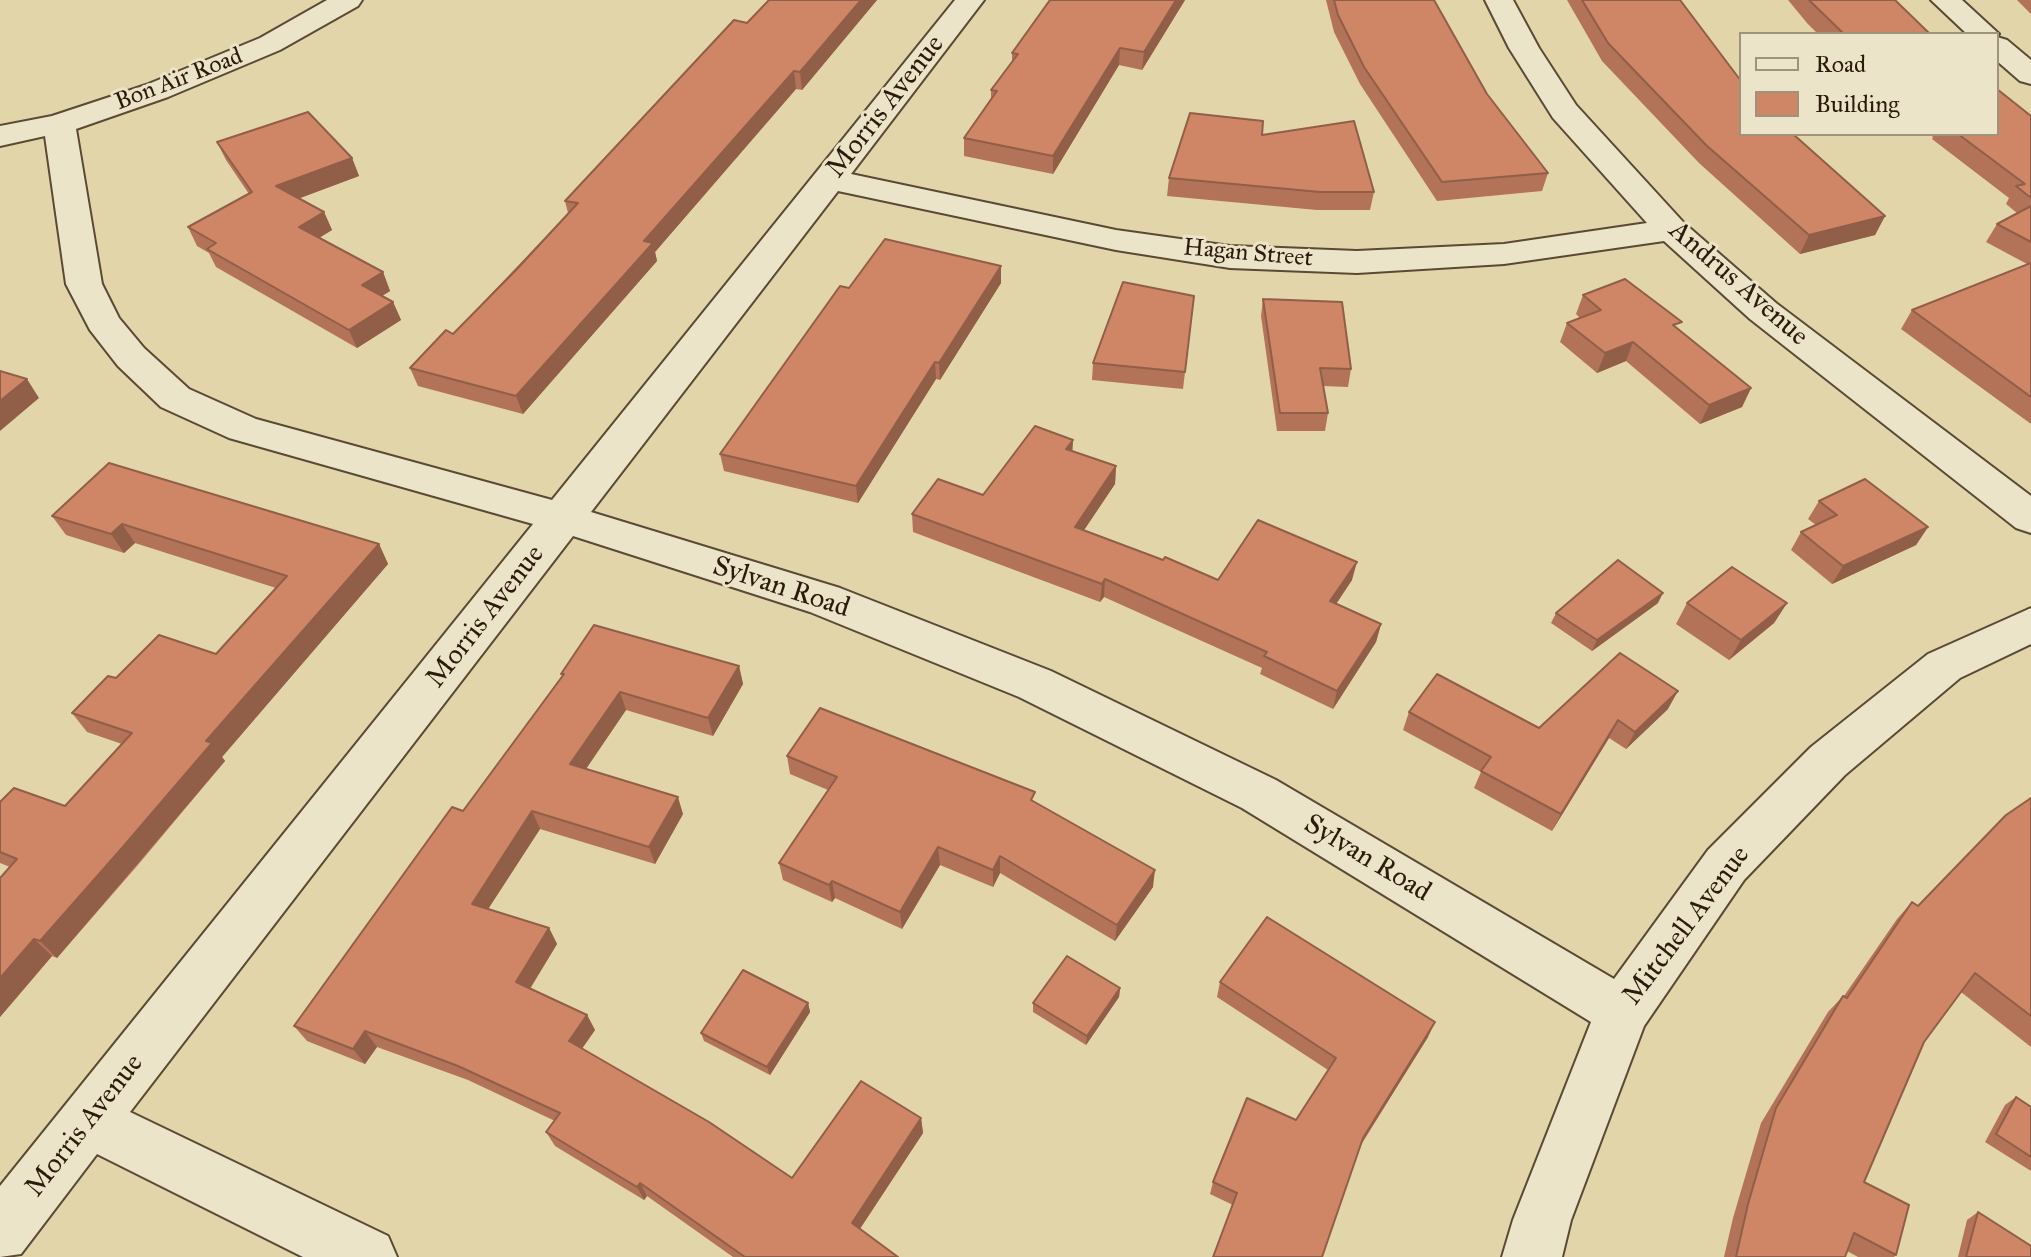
<!DOCTYPE html>
<style>
body{margin:0}
#map{position:relative;width:2031px;height:1257px;overflow:hidden;background:#e2d5aa;font-family:"IM FELL Great Primer",serif}
canvas{display:block}
.legend{position:absolute;left:1739px;top:32px;width:260px;height:104px;box-sizing:border-box;background:#ece4c8;border:2px solid #9f937d;margin:0;padding:10px 14px;list-style:none;font-size:24px;color:#2c1a0c}
.legend li{display:flex;align-items:center;gap:16px;height:40px}
.legend b{width:40px;border:2px solid #9f937d}
</style>
<div id="map">
<canvas width="2031" height="1257"></canvas>
<ul class="legend">
<li><b style="height:10px;background:#ece4c8"></b>Road</li>
<li><b style="height:22px;background:#cf8667"></b>Building</li>
</ul>
</div>
<script>
const g = document.querySelector('canvas').getContext('2d');
g.lineJoin = 'round';
function toPath(rows) {
  const path = new Path2D();
  for (const r of rows) {
    path.moveTo(r[0], r[1]);
    for (let i = 2; i < r.length; i += 2) path.lineTo(r[i], r[i + 1]);
  }
  return path;
}
function trace(path, color, width, dash) {
  g.strokeStyle = color;
  g.lineWidth = width;
  g.lineCap = dash ? 'butt' : 'round';
  g.setLineDash(dash || []);
  g.stroke(path);
}
function fill(path, color) {
  g.fillStyle = color;
  g.fill(path, 'evenodd');
}
function label(font, color, halo, rows, align = 'center') {
  g.font = font + ' "IM FELL Great Primer",serif';
  g.lineWidth = 6;
  g.setLineDash([]);
  g.textBaseline = 'middle';
  g.strokeStyle = halo;
  g.fillStyle = color;
  for (const [text, x, y, turn = 0] of rows) {
    g.save();
    g.translate(x, y);
    g.rotate((+turn || 0) * Math.PI / 180);
    g.textAlign = isNaN(turn) ? turn : align;
    if (halo) g.strokeText(text, 0, 0);
    g.fillText(text, 0, 0);
    g.restore();
  }
}
const minor = toPath([
 [327,0,362,0,358,6,280,50,168,97,76,129,102,284,119,318,144,348,189,389,256,419,552,500,955,0,984,0,851,174,1116,230,1230,246,1357,251,1504,244,1647,223,1553,118,1509,48,1485,0,1513,0,1539,48,1576,105,1684,223,1776,303,2031,496,2031,533,2016,528,1750,319,1664,241,1504,264,1357,273,1230,268,1116,250,838,191,591,512,840,588,1051,671,1276,780,1614,979,1708,850,1811,747,1928,654,2031,608,2031,644,1960,678,1845,775,1744,880,1644,1026,1571,1220,1562,1257,1502,1257,1513,1220,1591,1022,1242,808,1019,697,810,612,573,536,130,1112,388,1236,397,1257,303,1257,97,1154,21,1254,0,1257,0,1186,533,524,229,438,161,407,118,366,90,330,66,284,45,136,0,146,0,126,52,116,146,85,260,38,327,0],
 [1931,0,1962,0,1999,34,1967,34,1931,0],
 [1997,37,2007,40,2031,60,2031,84,2020,81,1997,61,1997,37]
]);
trace(minor, '#5a4934', 4);
fill(minor, '#ece4c8');
fill(toPath([
 [877,0,802,90,796,89,655,252,657,261,523,414,418,386,410,368,453,334,568,213,565,201,747,23],
 [1185,0,1142,70,1119,65,1053,174,964,156,964,138,991,98,991,90,1012,62,1012,53],
 [1326,0,1434,0,1487,94,1548,173,1542,191,1437,201,1360,84,1334,32],
 [1567,0,1680,0,1741,134,1885,216,1875,235,1800,254,1699,163,1602,61],
 [1788,0,1895,0,1930,34,1818,34,1807,23],
 [2017,0,2031,0,2031,14],
 [2031,116,2031,424,1901,329,1912,310,2027,264,1986,242,1997,224,2017,213,2006,204,2009,198,1932,139,1933,137,1930,134,1997,134],
 [1262,135,1374,192,1370,210,1317,210,1167,196,1169,178],
 [217,142,352,158,359,176,300,198,324,212,332,230,319,238,383,272,390,291,382,296,393,302,401,320,357,348,216,267,209,253,197,246,188,227,249,194,226,160],
 [1001,266,1001,283,940,380,936,379,858,503,724,471,720,454,849,288],
 [1583,295,1678,329,1751,388,1742,407,1700,424,1626,361,1597,373,1560,342,1567,323,1580,318,1576,314],
 [1194,296,1183,389,1092,380,1093,363],
 [1263,299,1351,369,1348,387,1323,386,1328,413,1325,431,1277,431,1261,316],
 [1073,440,1072,451,1116,466,1115,484,1084,530,1218,580,1352,580,1336,604,1381,624,1376,642,1333,709,1260,674,1262,668,1104,597,1100,602,913,532,912,514,983,495],
 [1819,501,1928,527,1916,545,1832,584,1791,550,1801,532,1816,525,1808,519],
 [52,516,379,544,388,564,222,757,225,761,137,866,57,958,52,956,0,1017,0,878,10,867,0,863,0,802,65,806,122,744,87,732,72,713,116,678,216,654,276,588,135,543,124,553,66,535],
 [1658,603,1592,651,1551,623,1556,613],
 [1687,603,1787,603,1774,623,1729,660,1676,624],
 [739,666,743,684,713,736,626,710,586,769,683,814,655,864,540,829,488,909,549,928,557,944,530,989,587,1015,595,1030,582,1048,792,1178,921,1118,923,1133,860,1229,898,1257,733,1257,647,1196,644,1200,555,1146,546,1132,555,1121,468,1080,377,1047,365,1064,307,1041,294,1026,463,811,562,676,561,674],
 [1668,709,1626,749,1609,738,1552,831,1474,788,1481,772,1403,730,1409,712,1539,728],
 [787,756,1035,802,1153,887,1115,941,1000,873,993,887,940,865,902,929,835,898,832,902,783,880,779,863,828,790,790,774],
 [2031,798,2031,1047,1961,992,1924,1042,1864,1182,1896,1255,1894,1257,1858,1257,1847,1251,1845,1257,1724,1257,1733,1218,1761,1123,1828,1012,1843,996,1844,996,1897,919,1912,902,1918,906],
 [1220,982,1428,1037,1361,1145,1233,1205,1210,1194,1213,1182,1296,1120,1328,1070,1217,997],
 [1120,988,1119,997,1086,1045,1033,1012,1033,1003],
 [808,1003,810,1012,770,1075,704,1041,701,1033],
 [2016,1097,2031,1107,2031,1171,1985,1142,2005,1105],
 [1978,1212,2031,1257,1958,1257,1967,1220]
]), '#b27359');
fill(toPath([
 [861,0,877,0,802,90,800,72],
 [1176,0,1185,0,1142,70,1144,52],
 [1120,48,1119,65,1053,174,1053,156],
 [794,71,796,89,655,252,657,261,523,414,516,396,644,241],
 [352,158,359,176,284,204,276,186],
 [324,212,332,230,307,245,299,227],
 [1885,216,1875,235,1800,254,1809,235],
 [1001,266,1001,283,940,380,939,363],
 [383,272,390,291,370,303,362,285],
 [393,302,401,320,357,348,349,330],
 [1633,342,1626,361,1597,373,1605,353],
 [935,362,936,379,858,503,856,486],
 [27,379,39,398,0,431,0,401],
 [1751,388,1742,407,1700,424,1709,405],
 [1073,440,1072,458,1066,449],
 [1116,466,1115,484,1074,545,1075,527],
 [122,524,135,543,124,553,111,534],
 [1928,527,1916,545,1832,584,1843,566],
 [379,544,388,564,222,757,225,761,57,958,40,941,206,741],
 [1357,562,1352,580,1326,619,1330,601],
 [1105,579,1104,597,1100,602,1102,584],
 [1663,593,1658,603,1592,651,1597,640],
 [1787,603,1774,623,1729,660,1741,640],
 [1381,624,1376,642,1333,709,1337,691],
 [739,666,743,684,713,736,708,718],
 [1678,691,1668,709,1626,749,1635,732],
 [620,692,626,710,577,782,570,764],
 [1618,720,1609,738,1552,831,1561,814],
 [678,797,683,814,655,864,649,847],
 [532,811,540,829,481,920,472,904],
 [938,847,940,865,902,929,900,912],
 [1000,856,1000,873,993,887,993,870],
 [1155,870,1153,887,1115,941,1117,925],
 [832,881,835,898,832,902,829,885],
 [549,928,557,944,524,998,516,982],
 [34,939,52,956,0,1017,0,978],
 [1120,988,1119,997,1086,1045,1087,1036],
 [808,1003,810,1012,770,1075,767,1067],
 [587,1015,595,1030,577,1056,569,1041],
 [1435,1022,1428,1037,1357,1150,1363,1138],
 [365,1031,377,1047,365,1064,353,1049],
 [921,1118,923,1133,855,1236,852,1223],
 [640,1183,647,1196,644,1200,637,1187]
]), '#915e48');
const building = toPath([
 [769,0,861,0,800,72,794,71,644,241,653,243,516,396,410,368,446,330,453,334,517,269,578,203,565,201,734,20,747,23,769,0],
 [1050,0,1176,0,1144,52,1120,48,1053,156,964,138,997,91,991,90,1018,54,1012,53,1050,0],
 [1334,0,1434,0,1487,94,1548,173,1442,182,1364,67,1338,15,1334,0],
 [1582,0,1680,0,1741,81,1741,134,1793,134,1885,216,1809,235,1706,145,1608,43,1582,0],
 [1809,0,1895,0,1930,34,1844,34,1809,0],
 [1997,89,2031,116,2031,198,2016,186,2025,184,1958,134,1997,134,1997,89],
 [308,112,352,158,276,186,324,212,299,227,383,272,362,285,393,302,349,330,207,249,216,243,188,227,252,192,217,142,308,112],
 [1190,113,1263,121,1262,135,1354,121,1374,192,1320,192,1169,178,1190,113],
 [2031,206,2031,242,1997,224,2031,206],
 [885,239,1001,266,939,363,935,362,856,486,720,454,840,286,849,288,885,239],
 [2031,263,2031,397,1912,310,2031,263],
 [1625,279,1682,322,1673,325,1751,388,1709,405,1633,342,1605,353,1567,323,1601,310,1583,295,1625,279],
 [1123,282,1194,296,1185,372,1093,363,1123,282],
 [1263,299,1342,302,1351,369,1320,368,1328,413,1280,413,1263,299],
 [0,371,27,379,0,401,0,371],
 [1035,426,1073,440,1066,449,1116,466,1075,527,1163,560,1165,557,1218,580,1258,520,1357,562,1330,601,1381,624,1337,691,1264,656,1267,652,1105,579,1102,584,912,514,938,479,983,495,1035,426],
 [109,463,379,544,206,741,212,743,122,848,40,941,34,939,0,978,0,878,17,859,0,852,0,802,14,788,65,806,132,733,72,713,108,676,116,678,159,635,216,654,287,576,122,524,111,534,52,516,109,463],
 [1865,479,1928,527,1843,566,1801,532,1837,515,1819,501,1865,479],
 [1618,560,1663,593,1597,640,1556,613,1618,560],
 [1732,567,1787,603,1741,640,1687,603,1732,567],
 [594,625,739,666,708,718,620,692,570,764,678,797,649,847,532,811,472,904,549,928,516,982,587,1015,569,1041,709,1122,792,1178,861,1081,921,1118,852,1223,898,1257,745,1257,640,1183,637,1187,546,1132,560,1113,458,1066,365,1031,353,1049,294,1026,452,807,463,811,564,674,561,674,594,625],
 [1620,653,1678,691,1635,732,1618,720,1561,814,1481,771,1491,757,1409,712,1437,674,1539,728,1620,653],
 [820,708,1035,792,1031,800,1155,870,1117,925,1000,856,993,870,938,847,900,912,832,881,829,885,779,863,837,777,787,756,820,708],
 [2031,798,2031,1016,1975,973,1924,1042,1864,1182,1909,1205,1896,1255,1854,1233,1845,1257,1736,1257,1748,1204,1776,1108,1843,996,1847,998,1912,902,1918,906,2006,815,2031,798],
 [1267,917,1435,1022,1363,1138,1322,1257,1213,1257,1237,1193,1213,1182,1247,1098,1296,1120,1336,1058,1220,982,1267,917],
 [1067,956,1120,988,1087,1036,1033,1003,1067,956],
 [743,970,808,1003,767,1067,701,1033,743,970],
 [2016,1097,2031,1107,2031,1157,1996,1134,2016,1097],
 [1978,1212,2031,1246,2031,1257,1966,1257,1978,1212]
]);
fill(building, '#cf8667');
trace(building, '#915e48', 2);
label('24px', '#2c1a0c', '#ece4c8', [
 ["Bon Air Road",179,80,-21],
 ["Hagan Street",1248,254,5]
]);
label('28px', '#2c1a0c', '#ece4c8', [
 ["Morris Avenue",886,107,-52],
 ["Andrus Avenue",1738,284,41],
 ["Sylvan Road",781,588,18],
 ["Morris Avenue",486,617,-52],
 ["Sylvan Road",1367,859,31],
 ["Mitchell Avenue",1687,926,-53],
 ["Morris Avenue",85,1126,-52]
]);
</script>
